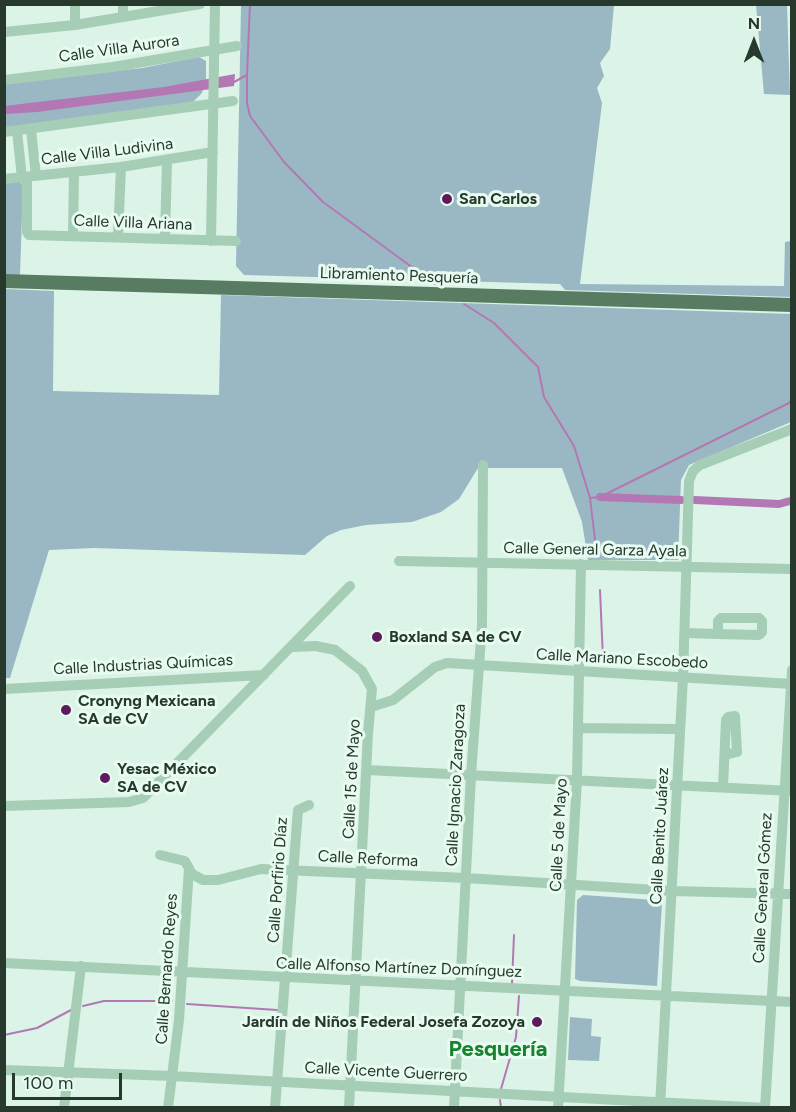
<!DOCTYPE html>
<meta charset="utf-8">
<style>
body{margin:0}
#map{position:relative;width:796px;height:1112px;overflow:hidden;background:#dbf4e7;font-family:Figtree,sans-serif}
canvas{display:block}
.frame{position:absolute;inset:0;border:6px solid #27382c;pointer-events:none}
.north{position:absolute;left:724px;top:12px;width:60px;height:60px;-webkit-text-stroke:4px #e8fbf1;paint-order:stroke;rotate:0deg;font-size:16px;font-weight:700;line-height:24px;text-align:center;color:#27382c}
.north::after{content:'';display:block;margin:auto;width:21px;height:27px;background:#27382c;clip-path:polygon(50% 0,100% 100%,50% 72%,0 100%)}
.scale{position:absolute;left:12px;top:1073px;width:110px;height:27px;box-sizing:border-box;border:3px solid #27382c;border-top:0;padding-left:8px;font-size:18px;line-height:21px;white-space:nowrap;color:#27382c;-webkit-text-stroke:4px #e8fbf1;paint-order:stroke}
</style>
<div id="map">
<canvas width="796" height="1112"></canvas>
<div class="frame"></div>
<div class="north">N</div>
<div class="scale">100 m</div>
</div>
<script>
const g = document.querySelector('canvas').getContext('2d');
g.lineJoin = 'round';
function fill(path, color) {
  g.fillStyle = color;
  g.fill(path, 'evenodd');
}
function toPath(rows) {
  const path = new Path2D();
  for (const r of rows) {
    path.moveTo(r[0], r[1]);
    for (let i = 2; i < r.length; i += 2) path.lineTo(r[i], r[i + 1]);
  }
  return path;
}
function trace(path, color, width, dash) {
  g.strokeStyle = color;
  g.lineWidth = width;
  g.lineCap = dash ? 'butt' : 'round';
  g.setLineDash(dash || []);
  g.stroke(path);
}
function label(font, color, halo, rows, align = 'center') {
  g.font = font + ' Figtree,sans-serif';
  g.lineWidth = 6;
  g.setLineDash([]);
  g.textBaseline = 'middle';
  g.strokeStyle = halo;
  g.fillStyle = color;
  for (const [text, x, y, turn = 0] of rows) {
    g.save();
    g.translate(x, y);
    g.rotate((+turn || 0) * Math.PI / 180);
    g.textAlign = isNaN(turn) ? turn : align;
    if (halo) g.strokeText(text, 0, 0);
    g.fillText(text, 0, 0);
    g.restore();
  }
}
fill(toPath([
 [241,5,614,5,610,49,600,63,604,76,597,88,602,103,580,284,784,286,785,242,791,241,791,297,565,290,560,284,244,275,236,266],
 [756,5,787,5,790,95,764,94],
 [199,57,206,61,206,79,202,93,193,102,5,128,5,83,142,68],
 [19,181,23,185,20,276,5,275,5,182],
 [5,289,54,291,53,391,219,395,221,295,791,314,791,422,689,465,681,480,678,560,588,560,582,522,562,468,478,468,459,499,441,512,412,522,366,525,341,530,327,536,305,555,94,548,49,550,10,678,5,678],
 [583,895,655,900,662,904,657,986,580,981,575,979,577,900],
 [570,1017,592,1019,591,1036,601,1037,599,1061,568,1060]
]), '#9ab8c4');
fill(toPath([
 [235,74,234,86,37,112,5,114,4,106,164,87]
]), '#b378b3');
trace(toPath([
 [247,75,247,103,250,116,284,162,323,202,435,284],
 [234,82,247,75,250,4],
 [464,304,494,323,538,367,544,397,574,446,590,498,600,497,789,403,792,399],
 [590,498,597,556],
 [600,590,603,659],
 [512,983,514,935],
 [187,1004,277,1010],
 [83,1006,104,1001,172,1001],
 [4,1035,37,1028,71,1010],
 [501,1089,516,1037,519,996],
 [500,1100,501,1108]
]), '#b378b3', 2);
trace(toPath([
 [600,497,681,500],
 [695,500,779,504,790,501]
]), '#b378b3', 8);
trace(toPath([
 [123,17,123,4],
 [75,25,75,4],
 [4,32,75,25,200,4],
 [4,80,113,67,237,46],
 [31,130,36,176],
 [17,131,22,178],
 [4,132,233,101],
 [27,177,27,232,29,235,236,241],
 [4,179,121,167,213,152],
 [73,236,74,173],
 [118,237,121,167],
 [165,239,167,161],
 [211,241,215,4],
 [399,561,792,569],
 [685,633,718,634,759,635,762,632,762,621,759,618,721,618,718,621,718,634],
 [292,647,316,646,335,650,362,671,372,689,368,733,349,1108],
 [4,689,264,675],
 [371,707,393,700,435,667,447,663,792,684],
 [578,728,676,729],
 [367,770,792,791],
 [723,787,726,720,728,717,735,716,737,752,725,755],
 [4,806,129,802,143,798,350,586],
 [160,855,185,861,192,874,203,880,218,880,261,869,466,878,672,891,792,894],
 [4,963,792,1002],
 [4,1070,172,1076,766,1108],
 [660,1107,683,677,689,481,693,471,700,465,792,429],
 [64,1108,81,966],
 [168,1108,179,1020,189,868],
 [275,1108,298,810,309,805],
 [454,1108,471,775,482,625,483,465],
 [558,1108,577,780,581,564],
 [765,1108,792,670]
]), '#a6cdb6', 10);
trace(toPath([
 [4,281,792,305]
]), '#577c62', 14);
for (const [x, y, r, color] of [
 [447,199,6,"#5d1a5c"],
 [377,637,6,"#5d1a5c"],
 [66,710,6,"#5d1a5c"],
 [105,778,6,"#5d1a5c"],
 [537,1022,6,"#5d1a5c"]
]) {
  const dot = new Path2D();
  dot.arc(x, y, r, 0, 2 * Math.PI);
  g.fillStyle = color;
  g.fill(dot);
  trace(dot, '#e8fbf1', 2);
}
label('16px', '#27382c', '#e8fbf1', [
 ["Calle Villa Aurora",119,49,-8],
 ["Calle Villa Ludivina",107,152,-7],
 ["Calle Villa Ariana",133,223,2],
 ["Libramiento Pesquería",399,276,2],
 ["Calle General Garza Ayala",595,550,1],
 ["Calle Mariano Escobedo",622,659,3],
 ["Calle Industrias Químicas",143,665,-3],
 ["Calle 15 de Mayo",352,779,-87],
 ["Calle Ignacio Zaragoza",456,785,-87],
 ["Calle 5 de Mayo",559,835,-87],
 ["Calle Benito Juárez",660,836,-87],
 ["Calle Reforma",368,859,3],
 ["Calle Porfirio Díaz",278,880,-86],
 ["Calle General Gómez",763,888,-87],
 ["Calle Alfonso Martínez Domínguez",399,968,2],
 ["Calle Bernardo Reyes",167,969,-86],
 ["Calle Vicente Guerrero",386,1072,3]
]);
label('bold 16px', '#27382c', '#e8fbf1', [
 ["San Carlos",459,199],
 ["Boxland SA de CV",389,637],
 ["Cronyng Mexicana",78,701],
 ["SA de CV",78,719],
 ["Yesac México",117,769],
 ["SA de CV",117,787],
 ["Jardín de Niños Federal Josefa Zozoya",525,1022,"right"]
], 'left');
label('bold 22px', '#19822e', '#e8fbf1', [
 ["Pesquería",498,1050]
]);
</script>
